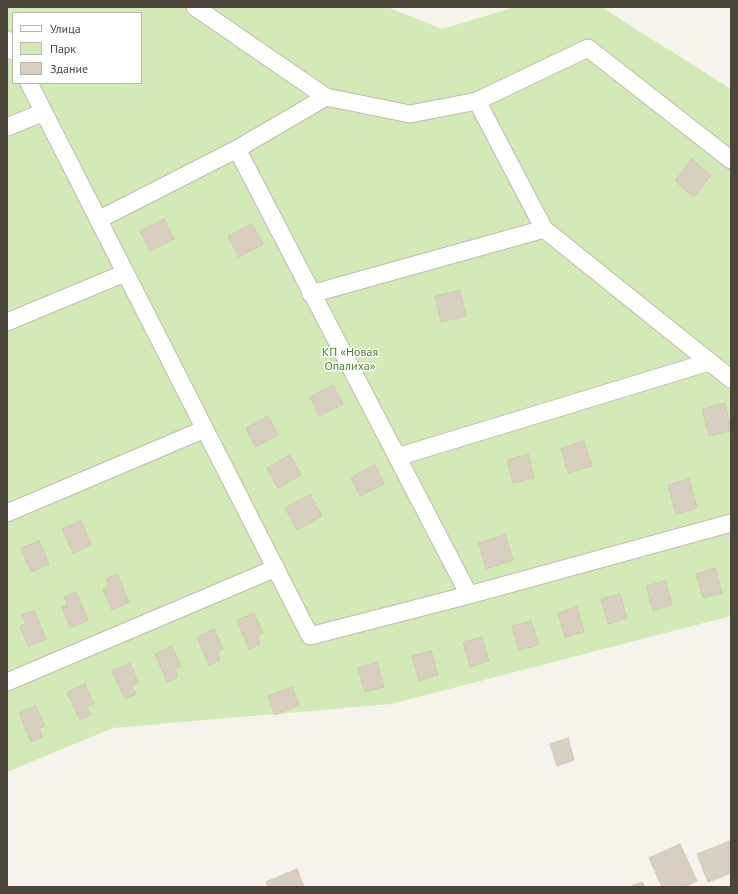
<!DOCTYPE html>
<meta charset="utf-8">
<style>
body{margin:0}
#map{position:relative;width:738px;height:894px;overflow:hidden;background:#f6f3ec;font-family:"PT Sans",sans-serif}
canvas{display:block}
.frame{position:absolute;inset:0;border:8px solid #4b4439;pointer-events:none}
.legend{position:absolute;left:12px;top:12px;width:130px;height:72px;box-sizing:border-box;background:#fff;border:1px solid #b7b4b0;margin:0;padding:5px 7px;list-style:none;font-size:12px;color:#4b4439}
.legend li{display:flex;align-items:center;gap:8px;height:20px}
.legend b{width:20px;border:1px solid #b7b4b0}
</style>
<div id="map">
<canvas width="738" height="894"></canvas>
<div class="frame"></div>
<ul class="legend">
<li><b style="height:5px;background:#fff"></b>Улица</li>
<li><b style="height:11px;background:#d2eab5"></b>Парк</li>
<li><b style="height:11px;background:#d8cfc1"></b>Здание</li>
</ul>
</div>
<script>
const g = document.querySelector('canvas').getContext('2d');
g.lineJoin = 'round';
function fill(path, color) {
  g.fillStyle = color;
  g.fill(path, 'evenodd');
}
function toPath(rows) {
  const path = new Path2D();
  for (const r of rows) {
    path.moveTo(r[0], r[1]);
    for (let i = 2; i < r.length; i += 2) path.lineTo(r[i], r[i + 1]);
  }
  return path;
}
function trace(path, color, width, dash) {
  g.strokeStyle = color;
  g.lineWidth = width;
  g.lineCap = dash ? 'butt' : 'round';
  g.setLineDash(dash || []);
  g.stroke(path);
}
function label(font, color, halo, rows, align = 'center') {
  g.font = font + ' "PT Sans",sans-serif';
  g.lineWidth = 3;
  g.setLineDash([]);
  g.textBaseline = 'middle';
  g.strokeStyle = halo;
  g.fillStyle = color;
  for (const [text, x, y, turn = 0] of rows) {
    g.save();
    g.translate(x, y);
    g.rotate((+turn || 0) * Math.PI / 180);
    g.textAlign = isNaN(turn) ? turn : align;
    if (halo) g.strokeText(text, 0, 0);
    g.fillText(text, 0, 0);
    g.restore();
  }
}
fill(toPath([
 [7,7,387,7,442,29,515,7,601,7,731,89,731,616,391,704,113,728,7,772],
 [13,13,141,13,141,83,13,83]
]), '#d2eab5');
const building = toPath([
 [692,159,711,175,694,197,675,181,692,159],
 [164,219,174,239,150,251,140,231,164,219],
 [252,224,263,244,239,257,228,236,252,224],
 [460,290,466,316,441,322,435,296,460,290],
 [333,385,343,404,319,416,310,397,333,385],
 [725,403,731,431,709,436,702,409,725,403],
 [268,416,278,435,255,447,246,428,268,416],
 [584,441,592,466,568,473,561,448,584,441],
 [528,454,534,478,513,483,507,460,528,454],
 [290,455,301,475,278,488,267,468,290,455],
 [375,465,384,484,360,496,351,477,375,465],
 [689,479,697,508,676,514,668,485,689,479],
 [310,495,322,516,297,530,285,508,310,495],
 [81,521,91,545,73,553,62,529,81,521],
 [505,535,513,560,486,569,479,543,505,535],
 [39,541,49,564,31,572,21,548,39,541],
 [715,568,722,593,703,598,696,574,715,568],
 [117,574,129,602,112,610,103,589,109,587,106,579,117,574],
 [666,581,672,605,653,611,646,586,666,581],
 [76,592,88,620,70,628,62,607,68,605,64,597,76,592],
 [620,594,627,618,608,624,601,599,620,594],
 [577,607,584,632,565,637,558,613,577,607],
 [34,610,46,639,28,646,20,626,26,623,22,615,34,610],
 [254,613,263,633,257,636,260,644,249,649,237,620,254,613],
 [531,621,539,645,519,650,512,626,531,621],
 [214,629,223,649,217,652,220,660,209,665,197,637,214,629],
 [482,637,489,661,470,667,463,642,482,637],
 [172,646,181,666,175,669,178,677,167,682,155,654,172,646],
 [431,651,438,675,419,681,412,656,431,651],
 [377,662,384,687,365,692,358,668,377,662],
 [130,663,138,683,132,686,136,694,125,699,112,671,130,663],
 [85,684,94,704,87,707,91,715,80,720,67,692,85,684],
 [292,687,299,705,275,715,268,696,292,687],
 [36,706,45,726,39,729,42,737,31,742,19,713,36,706],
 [568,738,574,760,557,766,550,744,568,738],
 [730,841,731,845,731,873,708,882,697,854,730,841],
 [680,844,697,881,685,887,662,887,649,858,680,844],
 [297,869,304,887,268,887,266,882,297,869],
 [642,882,645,887,629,887,642,882]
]);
fill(building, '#d8cfc1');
trace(building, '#d3c7b4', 1);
const minor = toPath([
 [195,7,326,97,410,114,477,101,588,48,731,160],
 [7,40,13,51],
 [29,83,310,636,469,595,731,523],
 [477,101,544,229,731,379],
 [7,127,44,112],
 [237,149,469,595],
 [98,220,237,149,326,97],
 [311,294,544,229],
 [7,322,125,273],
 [397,457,709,362],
 [7,513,205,429],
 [7,682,276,568]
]);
trace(minor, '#c2bbae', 19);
trace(minor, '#fff', 17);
label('12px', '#4a7f2a', '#fff', [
 ["КП «Новая",350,353],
 ["Опалиха»",350,367]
]);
</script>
